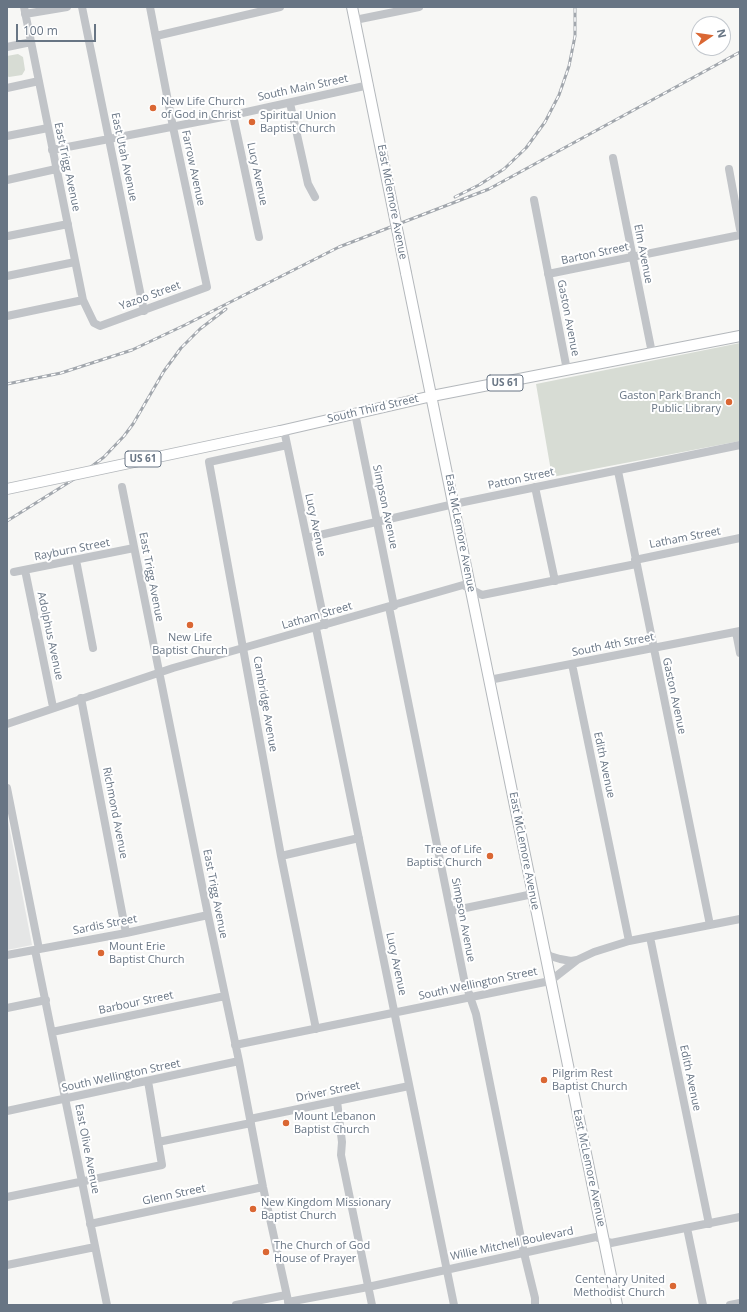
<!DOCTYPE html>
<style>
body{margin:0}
#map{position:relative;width:747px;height:1312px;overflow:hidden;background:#f7f7f5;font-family:"Open Sans",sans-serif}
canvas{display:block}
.frame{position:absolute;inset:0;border:8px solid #687584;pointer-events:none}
.north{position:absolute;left:691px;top:16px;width:40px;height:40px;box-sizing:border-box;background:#fff;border:1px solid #c3c8ce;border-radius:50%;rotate:77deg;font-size:11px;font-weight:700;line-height:16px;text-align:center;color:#687584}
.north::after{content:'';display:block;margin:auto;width:14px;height:18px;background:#da6733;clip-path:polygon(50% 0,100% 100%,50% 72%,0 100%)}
.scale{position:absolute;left:16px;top:24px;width:80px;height:18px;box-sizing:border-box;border:2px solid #687584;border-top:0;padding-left:5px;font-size:12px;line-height:14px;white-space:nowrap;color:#687584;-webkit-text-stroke:3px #fff;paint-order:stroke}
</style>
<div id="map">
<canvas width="747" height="1312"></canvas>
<div class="frame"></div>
<div class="north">N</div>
<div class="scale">100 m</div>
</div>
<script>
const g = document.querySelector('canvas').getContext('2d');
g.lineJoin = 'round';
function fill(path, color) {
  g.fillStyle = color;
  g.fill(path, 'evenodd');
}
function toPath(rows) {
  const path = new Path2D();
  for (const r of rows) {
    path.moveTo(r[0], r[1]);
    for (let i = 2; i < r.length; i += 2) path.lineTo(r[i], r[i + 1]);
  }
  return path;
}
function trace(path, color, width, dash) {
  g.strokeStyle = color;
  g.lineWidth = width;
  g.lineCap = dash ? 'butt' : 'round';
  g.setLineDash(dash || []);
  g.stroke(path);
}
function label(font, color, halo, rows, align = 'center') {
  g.font = font + ' "Open Sans",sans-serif';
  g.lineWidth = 4;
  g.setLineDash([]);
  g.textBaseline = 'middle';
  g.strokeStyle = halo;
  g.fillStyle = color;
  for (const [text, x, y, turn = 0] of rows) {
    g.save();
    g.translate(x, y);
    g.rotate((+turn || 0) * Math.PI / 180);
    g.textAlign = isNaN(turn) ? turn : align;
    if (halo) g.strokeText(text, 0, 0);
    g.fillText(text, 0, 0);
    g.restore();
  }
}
fill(toPath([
 [7,815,32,945,7,950]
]), '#e5e6e6');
fill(toPath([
 [18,54,23,57,25,70,22,75,9,77,7,76,7,56],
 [740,343,740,441,552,477,536,384]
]), '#d7dcd4');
const major = toPath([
 [352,7,382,155],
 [406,273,617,1305],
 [280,431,432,396,740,336]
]);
trace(major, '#b4b8bc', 12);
trace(toPath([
 [24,7,83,300,94,323,100,326,207,287,173,127,150,7],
 [82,7,144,311],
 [25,14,67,7],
 [355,20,419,7],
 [156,36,280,7],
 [7,47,31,42],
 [7,88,39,81],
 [290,103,308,184,315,197],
 [233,115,259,237],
 [7,136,48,128],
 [52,150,233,115,369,85],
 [613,158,652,353],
 [729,169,740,229],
 [7,180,56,169],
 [534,200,567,370],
 [8,236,68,224],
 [548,274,740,235],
 [7,276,75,262],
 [7,316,83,300],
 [355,413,394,606],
 [284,430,325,625],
 [287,445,209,462,281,856,316,1029],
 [618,471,710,925],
 [122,487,208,915,239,1061,263,1187,289,1305],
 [535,487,555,581],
 [307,538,454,504,740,445],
 [76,560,93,648],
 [635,560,740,538],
 [25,570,53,707],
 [14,572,134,548],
 [389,607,464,979,476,1014,524,1253,535,1298,535,1305],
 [316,628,454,1305],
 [736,632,740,653],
 [572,664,629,941],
 [489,680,740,631],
 [81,698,126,933],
 [7,724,173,668,463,585,482,595,636,564],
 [7,788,39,949],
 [281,856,359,838],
 [451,911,533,894],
 [650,937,709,1224],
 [35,950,107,1305],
 [544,950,550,956,560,959,571,961,577,960],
 [7,955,126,933,208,915],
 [7,1008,46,1000],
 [52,1032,225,996],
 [235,1045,550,981,577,960,594,952,629,941,740,919],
 [337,1101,342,1142,341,1155,372,1305],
 [7,1111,239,1061],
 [250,1119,409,1086],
 [158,1142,251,1123],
 [7,1197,162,1165,148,1081],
 [90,1224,263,1187],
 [687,1228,703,1305],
 [7,1265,95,1247],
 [288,1302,368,1287,596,1237,611,1243,740,1217],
 [236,1305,286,1295],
 [730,1305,740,1303]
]), '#c1c4c8', 8);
trace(major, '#fff', 10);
const rail = toPath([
 [455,197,479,185,504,169,526,148,545,122,559,95,569,66,575,36,575,7],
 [7,384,61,373,132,350,185,325,339,247,489,189,740,52],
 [7,521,79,476,104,457,124,436,133,424,164,371,181,348,200,329,226,309]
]);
trace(rail, '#a2a7ad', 3);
trace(rail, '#fff', 1.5, [4.5]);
const majorBridge = toPath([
 [382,155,406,273],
 [7,489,280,431]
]);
trace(majorBridge, '#b4b8bc', 12, []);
trace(majorBridge, '#fff', 10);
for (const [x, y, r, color] of [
 [153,108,4,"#da6733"],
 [252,122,4,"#da6733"],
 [729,402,4,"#da6733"],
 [190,625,4,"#da6733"],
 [490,856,4,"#da6733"],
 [101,953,4,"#da6733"],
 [544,1080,4,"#da6733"],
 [286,1123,4,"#da6733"],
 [253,1209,4,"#da6733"],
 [266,1252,4,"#da6733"],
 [673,1286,4,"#da6733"]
]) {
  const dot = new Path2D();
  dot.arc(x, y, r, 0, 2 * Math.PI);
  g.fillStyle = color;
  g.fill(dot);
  trace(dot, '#fff', 1.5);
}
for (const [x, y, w] of [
 [505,383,36],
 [143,459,36]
]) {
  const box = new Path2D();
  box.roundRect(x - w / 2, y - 8, w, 16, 3);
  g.fillStyle = '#fff';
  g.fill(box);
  trace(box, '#687584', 1);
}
label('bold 10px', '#687584', null, [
 ["US 61",505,383],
 ["US 61",143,459]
]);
label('11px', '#687584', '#fff', [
 ["South Main Street",303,88,-12],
 ["East Utah Avenue",124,157,78],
 ["East Trigg Avenue",67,167,78],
 ["Farrow Avenue",193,168,78],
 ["Lucy Avenue",257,174,78],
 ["East Mclemore Avenue",392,202,79],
 ["Barton Street",595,254,-12],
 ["Elm Avenue",643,254,79],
 ["Yazoo Street",150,296,-20],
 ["Gaston Avenue",568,318,79],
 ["South Third Street",373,409,-13],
 ["Patton Street",521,479,-12],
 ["Simpson Avenue",385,507,78],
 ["Lucy Avenue",315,525,78],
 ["East McLemore Avenue",460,533,79],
 ["Latham Street",685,538,-11],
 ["Rayburn Street",72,550,-11],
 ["East Trigg Avenue",151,577,79],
 ["Latham Street",317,616,-16],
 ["Adolphus Avenue",50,636,78],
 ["South 4th Street",613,645,-11],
 ["Gaston Avenue",674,696,78],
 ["Cambridge Avenue",265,704,80],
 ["Edith Avenue",604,765,78],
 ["Richmond Avenue",115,813,79],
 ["East McLemore Avenue",524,851,79],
 ["East Trigg Avenue",215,894,79],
 ["Simpson Avenue",463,920,79],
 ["Sardis Street",105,925,-11],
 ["Lucy Avenue",396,964,78],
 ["South Wellington Street",478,984,-12],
 ["Barbour Street",136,1003,-12],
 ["South Wellington Street",121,1076,-12],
 ["Edith Avenue",690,1078,78],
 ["Driver Street",328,1092,-12],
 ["East Olive Avenue",87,1149,79],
 ["East McLemore Avenue",589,1168,78],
 ["Glenn Street",174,1195,-12],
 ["Willie Mitchell Boulevard",512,1244,-12]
]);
label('11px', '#687584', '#fff', [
 ["New Life Church",161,102],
 ["of God in Christ",161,115],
 ["Spiritual Union",260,116],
 ["Baptist Church",260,129],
 ["Gaston Park Branch",721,396,"right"],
 ["Public Library",721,409,"right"],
 ["New Life",190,638,"center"],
 ["Baptist Church",190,651,"center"],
 ["Tree of Life",482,850,"right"],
 ["Baptist Church",482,863,"right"],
 ["Mount Erie",109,947],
 ["Baptist Church",109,960],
 ["Pilgrim Rest",552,1074],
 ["Baptist Church",552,1087],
 ["Mount Lebanon",294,1117],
 ["Baptist Church",294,1130],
 ["New Kingdom Missionary",261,1203],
 ["Baptist Church",261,1216],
 ["The Church of God",274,1246],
 ["House of Prayer",274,1259],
 ["Centenary United",665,1280,"right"],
 ["Methodist Church",665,1293,"right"]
], 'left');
</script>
